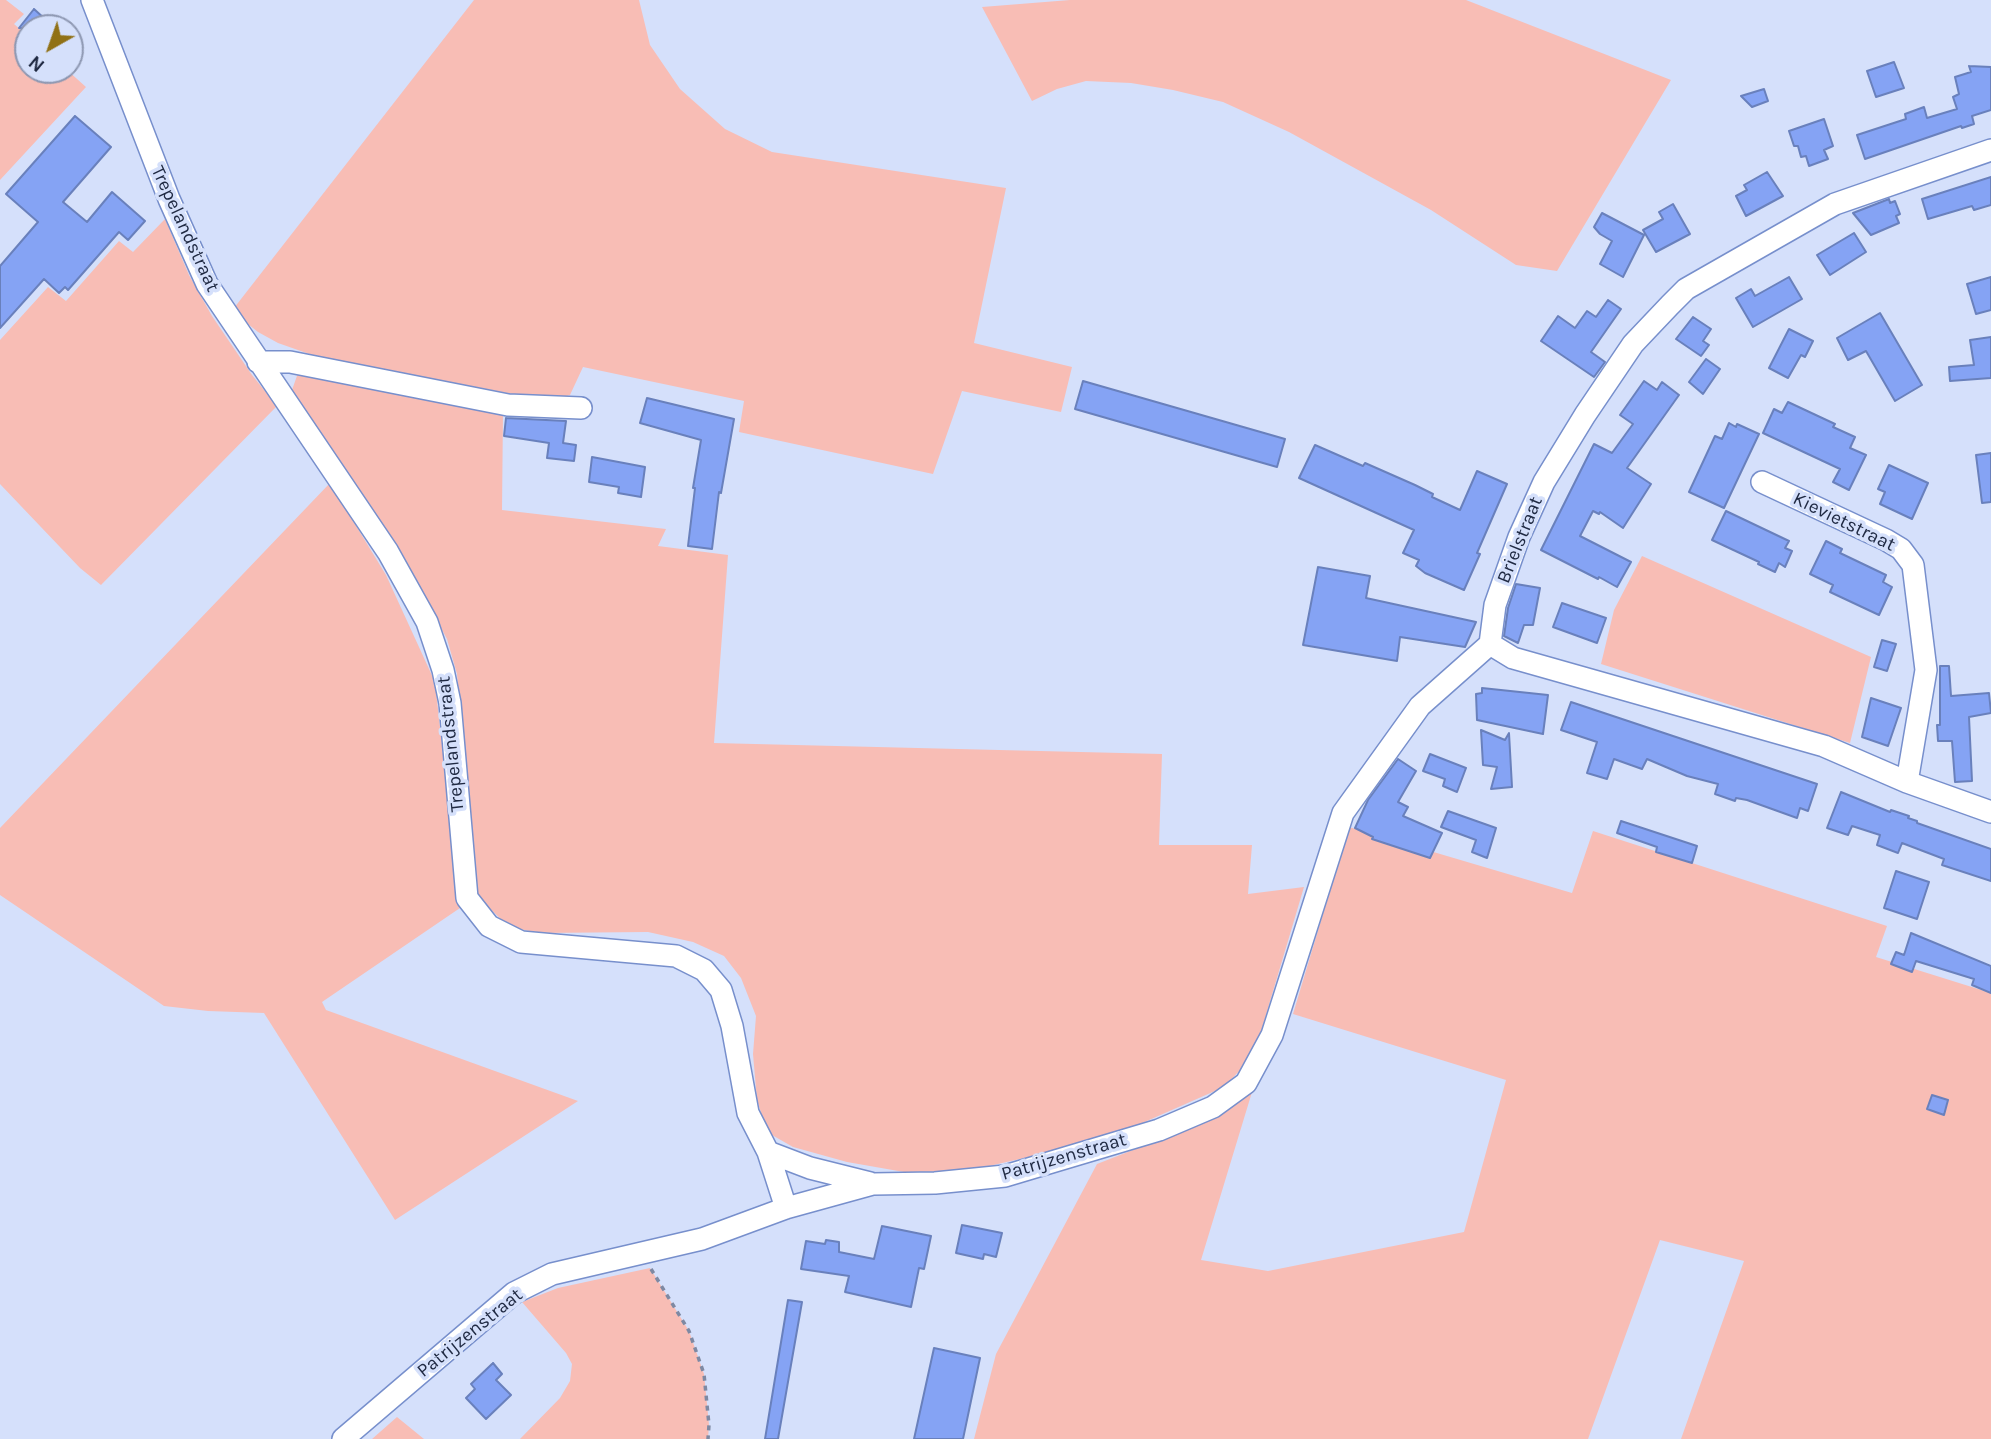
<!DOCTYPE html>
<style>
body{margin:0}
#map{position:relative;width:1991px;height:1439px;overflow:hidden;background:#d5e0fb;font-family:Karla,sans-serif}
canvas{display:block}
.north{position:absolute;left:14px;top:14px;width:70px;height:70px;box-sizing:border-box;background:#d5e0fb;border:2px solid #8d97b1;border-radius:50%;rotate:220deg;font-size:19px;font-weight:700;line-height:28px;text-align:center;color:#202a43}
.north::after{content:'';display:block;margin:auto;width:24px;height:32px;background:#907116;clip-path:polygon(50% 0,100% 100%,50% 72%,0 100%)}
</style>
<div id="map">
<canvas width="1991" height="1439"></canvas>
<div class="north">N</div>
</div>
<script>
const g = document.querySelector('canvas').getContext('2d');
g.lineJoin = 'round';
function fill(path, color) {
  g.fillStyle = color;
  g.fill(path, 'evenodd');
}
function toPath(rows) {
  const path = new Path2D();
  for (const r of rows) {
    path.moveTo(r[0], r[1]);
    for (let i = 2; i < r.length; i += 2) path.lineTo(r[i], r[i + 1]);
  }
  return path;
}
function trace(path, color, width, dash) {
  g.strokeStyle = color;
  g.lineWidth = width;
  g.lineCap = dash ? 'butt' : 'round';
  g.setLineDash(dash || []);
  g.stroke(path);
}
function label(font, color, halo, rows, align = 'center') {
  g.font = font + ' Karla,sans-serif';
  g.lineWidth = 7;
  g.setLineDash([]);
  g.textBaseline = 'middle';
  g.strokeStyle = halo;
  g.fillStyle = color;
  for (const [text, x, y, turn = 0] of rows) {
    g.save();
    g.translate(x, y);
    g.rotate((+turn || 0) * Math.PI / 180);
    g.textAlign = isNaN(turn) ? turn : align;
    if (halo) g.strokeText(text, 0, 0);
    g.fillText(text, 0, 0);
    g.restore();
  }
}
fill(toPath([
 [0,0,6,0,24,14,14,24,28,36,28,70,67,70,86,87,0,180],
 [474,0,639,0,650,45,680,89,725,129,772,152,1006,188,974,343,1072,367,1061,412,962,391,933,474,739,432,744,401,583,367,570,395,559,398,528,397,315,356,278,343,258,332,243,320,234,308],
 [1070,0,1466,0,1671,80,1557,271,1516,265,1431,210,1289,132,1223,102,1173,90,1131,83,1086,81,1057,89,1032,101,982,7],
 [165,219,189,275,212,316,252,375,277,406,101,585,80,568,0,484,0,340,48,287,66,301,119,241,133,252],
 [298,373,503,412,502,510,666,529,658,546,728,555,714,743,1162,754,1159,845,1252,845,1248,894,1304,887,1260,1035,1243,1067,1224,1087,1140,1124,1042,1154,967,1171,904,1172,847,1162,793,1147,772,1135,764,1122,757,1100,753,1054,756,1016,741,978,724,956,693,942,648,932,540,933,509,927,479,898,473,876,457,674,447,639,416,582,381,524,292,390],
 [330,483,386,575,435,682,460,908,322,1002,326,1010,578,1101,395,1220,264,1013,208,1011,164,1006,0,895,0,828],
 [1642,556,1871,657,1850,743,1601,664,1614,610],
 [1349,827,1572,893,1593,831,1887,926,1876,957,1991,993,1991,1439,1681,1439,1744,1261,1660,1240,1588,1439,974,1439,996,1354,1097,1164,1215,1118,1252,1092,1201,1260,1268,1271,1464,1232,1506,1080,1293,1014],
 [650,1268,689,1331,704,1374,709,1425,708,1439,520,1439,560,1398,570,1381,572,1364,566,1353,522,1302,558,1288],
 [397,1417,424,1439,372,1439]
]), '#f8bdb5');
const building = toPath([
 [34,9,46,20,39,28,19,28,34,9],
 [1894,62,1904,88,1876,97,1867,71,1894,62],
 [1969,66,1991,67,1991,110,1972,116,1974,124,1962,128,1961,126,1865,159,1857,135,1906,119,1905,114,1924,107,1927,118,1957,109,1953,97,1959,94,1955,77,1971,72,1969,66],
 [1764,89,1768,101,1752,107,1741,96,1764,89],
 [75,116,111,147,63,202,87,222,112,192,145,221,128,240,119,232,68,290,65,287,59,293,44,279,0,328,0,266,38,222,6,194,75,116],
 [1824,119,1833,146,1824,150,1828,159,1809,166,1806,156,1801,157,1798,146,1794,146,1789,131,1824,119],
 [1767,172,1783,196,1746,216,1736,196,1747,190,1744,185,1767,172],
 [1991,177,1991,205,1974,210,1972,206,1928,219,1922,199,1991,177],
 [1889,199,1890,203,1895,201,1900,214,1896,216,1899,223,1871,235,1853,213,1889,199],
 [1673,204,1690,234,1656,252,1643,230,1663,219,1659,212,1673,204],
 [1602,213,1644,235,1623,277,1600,264,1612,241,1600,234,1594,227,1602,213],
 [1854,233,1866,252,1830,275,1817,255,1854,233],
 [1789,277,1802,299,1753,327,1736,298,1751,289,1755,296,1789,277],
 [1991,277,1991,310,1976,314,1967,284,1991,277],
 [1608,300,1621,309,1591,352,1605,362,1594,377,1541,341,1558,316,1575,328,1587,311,1596,317,1608,300],
 [1880,313,1922,385,1895,401,1866,351,1848,360,1837,338,1880,313],
 [1693,317,1711,329,1703,341,1709,345,1701,356,1676,339,1693,317],
 [1789,329,1813,341,1805,357,1801,355,1788,378,1769,368,1789,329],
 [1991,337,1991,378,1950,381,1949,367,1974,365,1970,340,1991,337],
 [1706,359,1720,369,1703,394,1689,382,1706,359],
 [1083,381,1285,439,1277,467,1075,409,1083,381],
 [1644,381,1657,390,1662,382,1679,395,1627,468,1651,484,1623,528,1600,512,1599,514,1593,511,1580,536,1631,562,1617,587,1599,577,1598,579,1541,550,1594,444,1612,453,1633,424,1620,415,1644,381],
 [647,398,734,419,721,493,719,492,712,549,688,546,695,488,693,488,701,440,640,423,647,398],
 [1788,402,1835,424,1833,427,1855,437,1850,448,1866,455,1849,490,1833,482,1840,469,1763,433,1774,409,1782,413,1788,402],
 [506,418,566,421,563,443,576,445,574,461,547,458,549,443,504,436,506,418],
 [1729,423,1736,427,1737,424,1759,434,1724,508,1689,492,1715,436,1722,439,1729,423],
 [1315,445,1363,466,1365,463,1415,485,1433,494,1432,497,1460,510,1477,471,1507,484,1477,553,1480,554,1464,590,1425,573,1416,566,1419,560,1403,553,1414,530,1299,478,1315,445],
 [1991,453,1991,502,1982,503,1976,455,1991,453],
 [592,457,645,467,641,497,618,493,619,487,589,482,592,457],
 [1889,465,1928,483,1912,519,1880,504,1885,492,1878,489,1889,465],
 [1726,511,1789,541,1785,548,1792,551,1785,567,1779,563,1775,572,1758,564,1759,562,1712,540,1726,511],
 [1826,541,1842,549,1840,553,1886,575,1883,582,1892,587,1879,615,1830,592,1833,585,1810,574,1826,541],
 [1318,567,1370,576,1366,598,1476,622,1465,647,1400,637,1397,661,1303,645,1318,567],
 [1516,584,1540,588,1533,625,1524,625,1518,643,1504,636,1508,608,1516,584],
 [1562,603,1606,618,1597,643,1553,627,1562,603],
 [1882,640,1896,644,1887,671,1874,667,1882,640],
 [1940,666,1949,666,1951,696,1989,693,1991,713,1969,717,1972,781,1955,782,1952,741,1938,741,1937,725,1940,725,1940,666],
 [1482,688,1548,695,1543,734,1477,720,1476,694,1482,693,1482,688],
 [1871,698,1901,708,1888,746,1862,737,1871,698],
 [1571,702,1817,784,1808,811,1800,808,1797,818,1747,800,1736,798,1735,801,1715,794,1718,784,1687,776,1647,759,1642,769,1614,759,1607,779,1587,773,1597,742,1561,730,1571,702],
 [1481,730,1505,740,1509,733,1512,787,1491,789,1497,767,1483,765,1481,730],
 [1430,754,1466,768,1457,792,1443,786,1445,779,1423,771,1430,754],
 [1398,759,1416,771,1398,802,1408,807,1403,816,1442,833,1430,858,1372,839,1373,837,1355,828,1368,800,1398,759],
 [1841,792,1890,812,1891,810,1909,816,1908,818,1917,821,1917,823,1991,849,1991,881,1942,865,1944,859,1902,843,1898,853,1877,845,1880,835,1852,826,1848,835,1827,828,1841,792],
 [1448,811,1496,828,1487,858,1472,852,1476,840,1441,827,1448,811],
 [1621,821,1697,846,1692,863,1656,852,1657,847,1617,833,1621,821],
 [1896,871,1929,882,1917,919,1884,908,1896,871],
 [1911,933,1991,966,1991,993,1972,985,1974,979,1916,961,1912,972,1891,964,1896,952,1904,955,1911,933],
 [1932,1095,1948,1100,1944,1115,1927,1109,1932,1095],
 [962,1225,1002,1233,996,1257,984,1254,983,1259,956,1253,962,1225],
 [882,1226,931,1236,924,1269,919,1268,911,1307,845,1292,849,1276,801,1269,806,1241,825,1244,826,1240,839,1242,839,1252,874,1259,882,1226],
 [788,1300,802,1302,778,1439,765,1439,788,1300],
 [934,1348,980,1358,963,1439,914,1439,934,1348],
 [493,1363,502,1374,496,1380,511,1395,486,1419,466,1398,475,1389,471,1384,493,1363]
]);
fill(building, '#85a3f4');
trace(building, '#6980bc', 2);
const minor = toPath([
 [92,0,169,199,207,284,388,552,427,622,443,670,450,703,467,898,489,926,521,942,676,956,704,970,721,990,732,1026,748,1113,768,1152,786,1208],
 [258,362,290,362,508,405,581,408],
 [1762,482,1886,540,1901,549,1913,565,1926,670,1907,782],
 [1490,644,1495,605,1519,537,1544,482,1585,415,1633,344,1670,305,1686,289,1835,204,1991,150],
 [1490,644,1513,658,1824,746,1907,782,1991,812],
 [768,1152,810,1168,870,1183],
 [343,1439,514,1293,552,1274,702,1239,786,1208,873,1184,935,1183,1005,1176,1159,1130,1213,1107,1246,1083,1272,1035,1343,813,1420,706,1490,644]
]);
trace(minor, '#778fcc', 24);
trace(toPath([
 [651,1269,689,1331,704,1374,709,1425,708,1439]
]), '#7e89a3', 3.5, [5, 5]);
trace(minor, '#fff', 21);
label('19px', '#202a43', '#d5e0fb', [
 ["Trepelandstraat",185,229,65],
 ["Kievietstraat",1844,522,26],
 ["Brielstraat",1520,540,-68],
 ["Trepelandstraat",451,744,-96],
 ["Patrijzenstraat",1064,1157,-16],
 ["Patrijzenstraat",470,1333,-39]
]);
</script>
